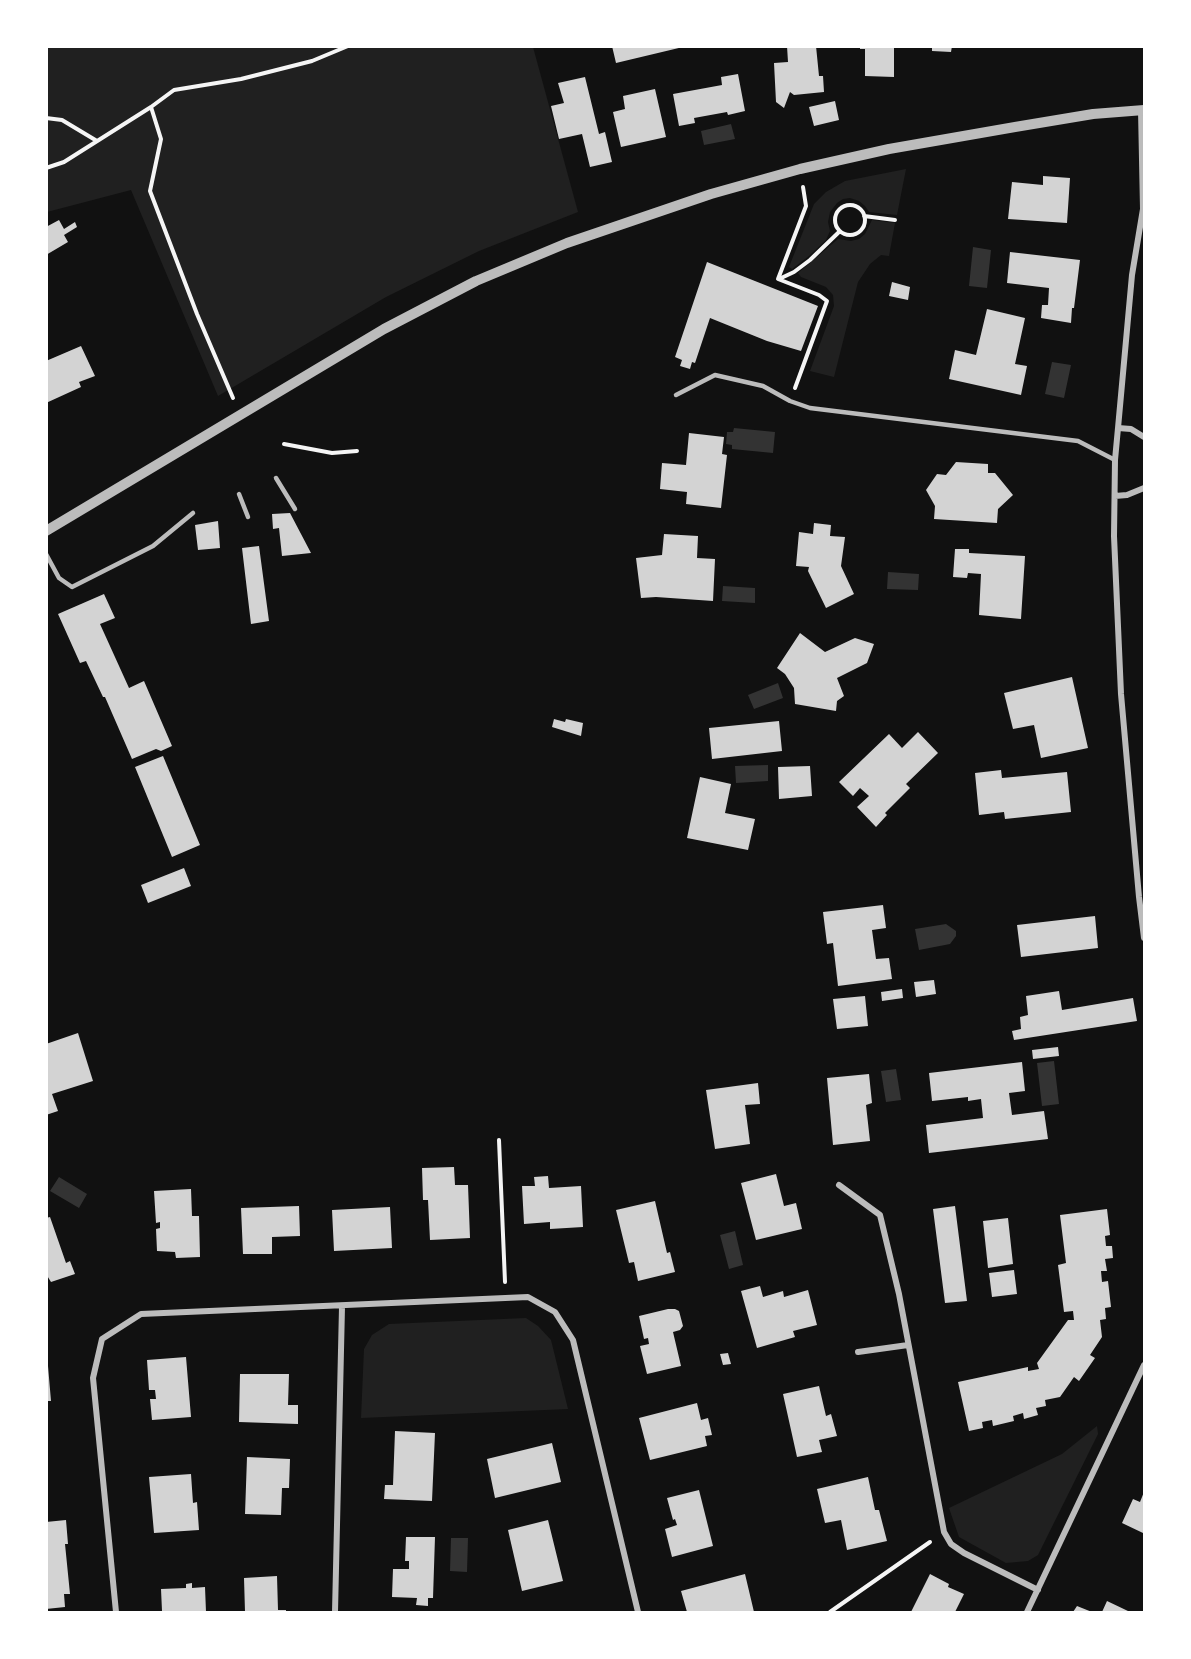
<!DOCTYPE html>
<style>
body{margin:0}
#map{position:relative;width:1191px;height:1659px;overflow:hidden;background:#111;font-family:"Open Sans",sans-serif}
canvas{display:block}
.frame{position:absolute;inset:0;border:48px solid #fff;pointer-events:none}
</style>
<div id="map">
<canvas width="1191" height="1659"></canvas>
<div class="frame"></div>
</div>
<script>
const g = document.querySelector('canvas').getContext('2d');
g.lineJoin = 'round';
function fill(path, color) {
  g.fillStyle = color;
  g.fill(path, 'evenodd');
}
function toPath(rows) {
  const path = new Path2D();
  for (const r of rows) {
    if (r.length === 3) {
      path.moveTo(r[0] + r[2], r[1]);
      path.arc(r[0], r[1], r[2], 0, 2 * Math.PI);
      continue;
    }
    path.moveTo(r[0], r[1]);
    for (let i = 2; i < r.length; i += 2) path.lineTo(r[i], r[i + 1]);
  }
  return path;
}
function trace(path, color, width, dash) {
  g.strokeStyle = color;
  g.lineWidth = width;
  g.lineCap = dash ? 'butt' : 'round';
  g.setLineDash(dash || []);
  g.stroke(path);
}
fill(toPath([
 [46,47,533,47,578,212,479,251,386,297,218,396,131,190,47,212],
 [906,169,897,215,869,212,865,206,859,201,850,198,843,199,837,203,830,212,828,222,830,231,826,240,809,256,792,269,789,267,814,204,826,192,845,181],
 [872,220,895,223,889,256,881,255,870,264,858,282,834,377,810,371,834,306,833,295,826,287,801,277,798,273,838,239,851,241,859,239,865,234],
 [526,1318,538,1326,551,1340,568,1409,361,1418,364,1349,372,1335,389,1324],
 [1097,1426,1098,1434,1038,1555,1028,1561,1006,1563,959,1537,949,1508,1062,1454]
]), '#202020');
fill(toPath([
 [731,124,735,139,704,145,701,131],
 [973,247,991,250,987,288,969,286],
 [1052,362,1071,365,1064,398,1045,394],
 [734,428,775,432,773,453,732,449,732,445,726,444,727,432,733,432],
 [888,572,919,574,918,590,887,589],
 [723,586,755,588,755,603,722,601],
 [778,683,783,698,754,709,748,695],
 [768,765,768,781,736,783,735,766],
 [946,924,956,931,956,936,950,944,919,950,915,929],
 [1054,1061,1059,1104,1042,1106,1037,1063],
 [896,1069,901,1100,886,1102,881,1071],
 [59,1177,87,1194,79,1208,50,1191],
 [735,1231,743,1265,729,1269,720,1235],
 [451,1538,468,1538,467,1572,450,1571]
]), '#333');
fill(toPath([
 [612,46,683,46,683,47,616,63],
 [787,46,816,46,819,76,823,76,824,92,794,95,790,92,784,108,776,102,774,63,788,62],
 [860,46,894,46,894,77,865,76,865,49,860,49],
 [932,46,952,46,951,52,932,51],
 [738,74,745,111,728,115,727,112,694,118,695,123,679,126,673,94,722,85,721,77],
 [585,77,599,134,605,132,612,162,590,167,582,134,559,139,551,106,564,103,558,83],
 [655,89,666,137,621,147,613,112,625,109,623,96],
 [835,101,839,120,814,126,809,107],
 [1043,176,1070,178,1067,223,1008,219,1012,182,1043,185],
 [59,220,64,229,75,222,77,227,64,235,68,242,46,255,46,227],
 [1010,252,1080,260,1074,308,1072,308,1071,323,1041,318,1042,305,1048,305,1049,288,1007,283],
 [707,262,818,306,801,351,767,341,710,318,695,363,692,362,690,369,680,366,682,360,675,357],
 [892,282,910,287,908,300,889,296],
 [987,309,1025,318,1015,364,1027,366,1021,395,949,379,955,350,976,355],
 [81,346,95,376,79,382,81,387,46,403,46,361],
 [689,433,724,437,722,454,727,455,721,508,686,504,687,492,660,489,662,463,686,465],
 [956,462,988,464,988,473,995,473,1013,495,998,509,997,523,934,519,935,506,926,490,937,474,946,475],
 [290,513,311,553,282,556,279,528,273,529,272,514],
 [218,521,220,548,198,550,195,525],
 [814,523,831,525,830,536,845,537,841,566,854,594,826,608,808,571,809,567,796,566,799,532,813,534],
 [664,534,698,536,697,558,715,559,713,601,656,597,641,598,636,558,662,555],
 [259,546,269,621,251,624,242,548],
 [955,549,969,549,969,553,1025,556,1021,619,979,615,981,574,968,573,967,578,953,577],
 [104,594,115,618,100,624,129,688,144,681,172,746,161,751,156,749,132,759,105,697,103,697,86,661,80,663,58,614],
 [800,633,825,652,855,638,874,644,867,663,837,678,844,696,837,701,836,711,795,704,794,688,785,674,777,668],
 [1072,677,1088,748,1041,758,1034,725,1013,729,1004,693],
 [554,719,565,722,566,719,583,723,581,736,552,727],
 [779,721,782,751,712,759,709,728],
 [918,732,938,753,906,784,910,788,885,813,887,815,876,827,857,807,869,796,860,788,853,796,839,782,889,734,902,748],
 [163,756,200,845,172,857,135,767],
 [810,766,812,796,779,799,778,767],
 [1001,770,1002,778,1067,772,1071,812,1005,819,1004,812,979,815,975,773],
 [700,777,731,784,725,813,755,819,748,850,687,838],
 [184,868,191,886,148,903,141,885],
 [883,905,886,928,872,930,876,959,889,958,892,979,838,986,833,943,827,944,823,912],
 [1095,916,1098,948,1021,957,1017,925],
 [934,980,936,994,916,997,914,982],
 [902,989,903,998,882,1001,881,992],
 [1059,991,1062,1010,1133,998,1137,1021,1014,1040,1012,1031,1021,1029,1020,1017,1028,1015,1026,996],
 [865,996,868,1026,837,1029,833,999],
 [78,1033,93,1081,52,1094,58,1111,46,1115,46,1044],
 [1058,1047,1059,1056,1033,1059,1032,1050],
 [1022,1062,1025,1091,1009,1093,1012,1115,1044,1111,1048,1139,929,1153,926,1125,983,1118,981,1099,968,1101,968,1097,932,1101,929,1073],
 [869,1074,872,1103,866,1105,870,1141,833,1145,827,1078],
 [758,1083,760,1104,745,1105,750,1144,715,1149,706,1090],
 [454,1167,455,1185,468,1185,470,1238,430,1240,428,1200,423,1200,422,1168],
 [776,1174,784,1206,796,1203,802,1229,756,1240,741,1183],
 [548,1176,549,1188,581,1186,583,1227,550,1229,550,1222,524,1224,522,1186,535,1186,534,1177],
 [191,1189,192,1216,199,1216,200,1257,176,1258,175,1252,157,1251,156,1229,160,1228,160,1222,156,1223,154,1191],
 [655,1201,667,1253,670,1252,675,1272,638,1281,634,1262,629,1263,616,1210],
 [299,1206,300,1236,272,1237,272,1254,243,1254,241,1208],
 [955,1206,967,1301,945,1303,933,1209],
 [390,1207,392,1248,334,1251,332,1210],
 [1107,1209,1110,1235,1105,1236,1106,1246,1112,1246,1113,1258,1105,1259,1107,1271,1101,1271,1102,1282,1108,1281,1111,1307,1105,1308,1106,1319,1100,1320,1102,1337,1090,1355,1095,1358,1079,1381,1074,1377,1060,1397,1045,1400,1046,1406,1036,1408,1038,1415,1024,1419,1023,1413,1013,1416,1014,1421,993,1426,992,1420,982,1422,983,1428,969,1431,958,1382,1028,1367,1028,1371,1039,1369,1037,1363,1068,1320,1074,1320,1073,1311,1064,1312,1058,1265,1066,1263,1060,1215],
 [50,1217,66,1263,70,1261,75,1274,51,1282,46,1274,46,1218],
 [1008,1218,1013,1264,988,1268,983,1221],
 [1014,1270,1017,1294,992,1297,989,1273],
 [760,1286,763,1297,783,1291,784,1297,808,1290,817,1325,793,1331,795,1337,757,1348,741,1291],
 [668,1309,675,1309,679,1311,683,1326,680,1330,673,1332,681,1366,647,1374,640,1346,649,1344,648,1338,644,1339,639,1316],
 [728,1353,731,1364,723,1365,720,1354],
 [186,1357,191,1417,152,1420,150,1399,156,1399,155,1390,149,1390,147,1360],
 [46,1366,48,1366,51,1401,46,1401],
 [240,1374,289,1374,288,1405,298,1405,298,1424,239,1422],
 [819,1386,826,1416,831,1414,837,1436,819,1440,822,1452,797,1457,783,1394],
 [697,1403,701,1420,708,1418,712,1435,705,1436,707,1446,650,1460,639,1418],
 [395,1431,435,1433,432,1501,384,1499,385,1485,393,1485],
 [552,1443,561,1482,495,1498,487,1459],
 [247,1457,290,1459,289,1488,282,1488,281,1515,245,1514],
 [191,1474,193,1503,197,1502,199,1530,154,1533,149,1477],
 [868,1477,875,1510,879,1510,887,1541,847,1550,841,1520,825,1523,817,1489],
 [699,1490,713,1546,672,1557,665,1529,677,1525,675,1519,673,1520,667,1498],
 [1144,1492,1144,1529,1143,1533,1122,1523,1133,1499,1140,1502],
 [66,1520,68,1544,65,1544,70,1594,64,1594,65,1607,46,1609,46,1522],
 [548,1520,563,1581,522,1591,508,1530],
 [406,1537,435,1537,433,1598,428,1598,428,1606,416,1605,417,1598,392,1597,393,1569,409,1569,409,1561,405,1561],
 [745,1574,754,1612,687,1612,681,1591],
 [930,1574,949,1584,948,1587,964,1594,955,1612,911,1612],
 [277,1576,278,1610,286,1610,286,1612,245,1612,244,1578],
 [192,1583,192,1588,205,1587,206,1612,162,1611,161,1589,186,1588,186,1584],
 [1107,1601,1128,1611,1127,1612,1102,1612],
 [1077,1606,1092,1612,1073,1612]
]), '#d3d3d3');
trace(toPath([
 [151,107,174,90,241,79,312,61,348,46],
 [46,118,62,120,97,141],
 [46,168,64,162,151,107,161,139,150,191,197,314,233,398],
 [850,220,15],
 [864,216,895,220],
 [778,279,819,295,827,301,795,388],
 [778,279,806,206,803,187],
 [779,279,794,272,810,260,839,232],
 [284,444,332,453,357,451],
 [499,1140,505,1282],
 [830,1612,930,1542]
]), '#f5f5f5', 4);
trace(toPath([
 [676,395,715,375,763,386,790,401,810,408,1078,441,1115,460],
 [276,478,295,509],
 [239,494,248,517],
 [46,554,59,578,72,587,153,546,193,513]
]), '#bcbcbc', 4.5);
trace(toPath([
 [1141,110,1143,209,1132,275,1118,428,1115,460,1114,536,1121,694,1139,897,1144,938],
 [1118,428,1131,429,1144,437],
 [1115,496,1127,495,1144,488],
 [839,1185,880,1215,899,1294,944,1532,951,1544,964,1553,1038,1590],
 [858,1352,908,1345],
 [116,1612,93,1378,102,1339,141,1314,528,1297,555,1312,573,1340,638,1612],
 [335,1612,342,1307],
 [1027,1612,1144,1365]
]), '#bcbcbc', 6);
trace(toPath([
 [46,531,384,329,476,281,567,243,711,194,800,169,889,149,1015,127,1093,114,1144,110]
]), '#bcbcbc', 10);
</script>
